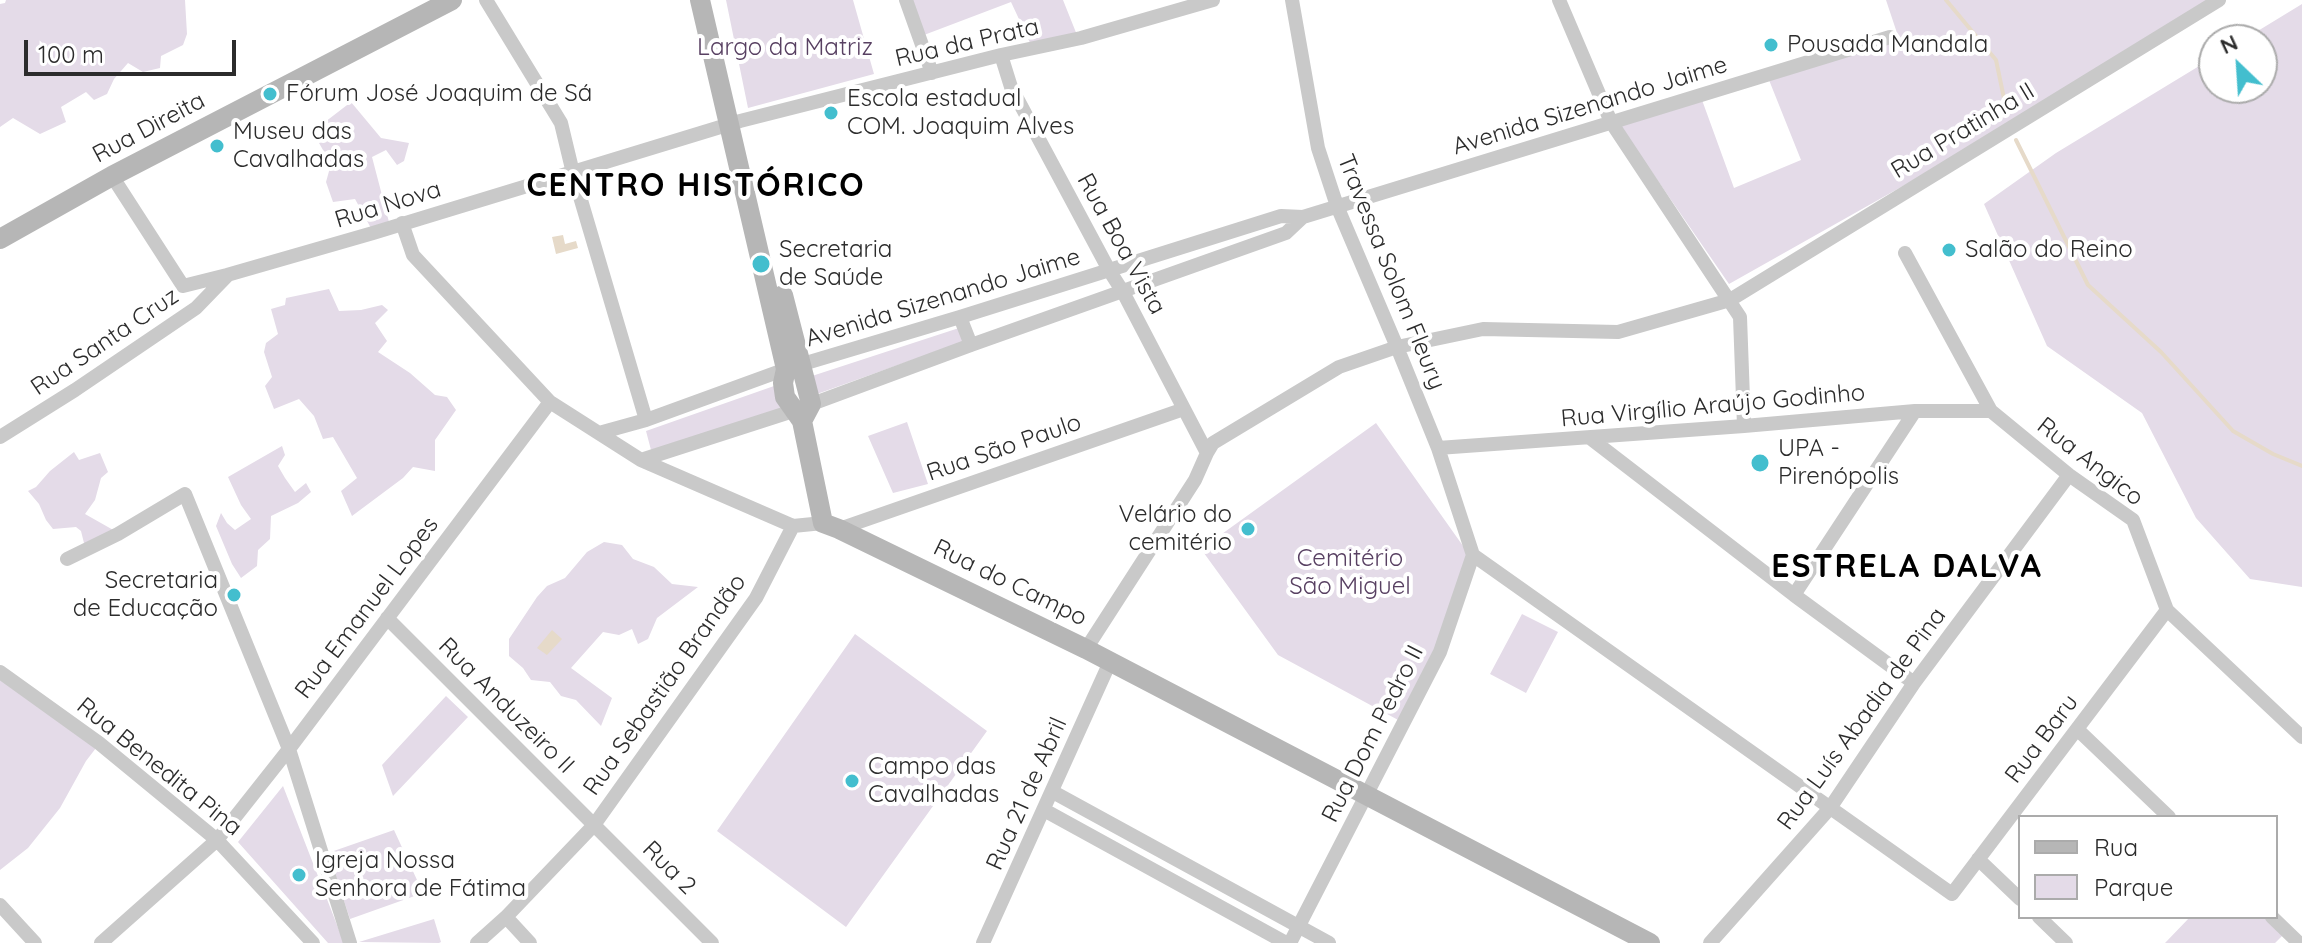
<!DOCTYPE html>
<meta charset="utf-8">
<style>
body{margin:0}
#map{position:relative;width:2302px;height:943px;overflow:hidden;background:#fff;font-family:Quicksand,sans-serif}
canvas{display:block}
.legend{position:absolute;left:2018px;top:815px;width:260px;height:104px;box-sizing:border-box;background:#fff;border:2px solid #ababab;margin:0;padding:10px 14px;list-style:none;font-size:24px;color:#2c2c2c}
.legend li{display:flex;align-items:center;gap:16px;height:40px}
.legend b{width:40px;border:2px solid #ababab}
.north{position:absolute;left:2198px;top:24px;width:80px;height:80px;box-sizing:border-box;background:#fff;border:2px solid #ababab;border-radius:50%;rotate:335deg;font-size:22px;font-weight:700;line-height:32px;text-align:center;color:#2c2c2c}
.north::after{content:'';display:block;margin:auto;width:28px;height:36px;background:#43bece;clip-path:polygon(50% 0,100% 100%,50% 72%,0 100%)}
.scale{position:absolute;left:24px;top:40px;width:212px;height:36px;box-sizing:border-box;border:4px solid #2c2c2c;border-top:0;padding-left:10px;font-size:24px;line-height:28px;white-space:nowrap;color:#2c2c2c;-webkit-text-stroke:6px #fff;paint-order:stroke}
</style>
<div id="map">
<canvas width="2302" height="943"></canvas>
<ul class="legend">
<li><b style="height:10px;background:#b6b6b6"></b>Rua</li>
<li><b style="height:22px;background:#e4dbe8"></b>Parque</li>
</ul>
<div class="north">N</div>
<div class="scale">100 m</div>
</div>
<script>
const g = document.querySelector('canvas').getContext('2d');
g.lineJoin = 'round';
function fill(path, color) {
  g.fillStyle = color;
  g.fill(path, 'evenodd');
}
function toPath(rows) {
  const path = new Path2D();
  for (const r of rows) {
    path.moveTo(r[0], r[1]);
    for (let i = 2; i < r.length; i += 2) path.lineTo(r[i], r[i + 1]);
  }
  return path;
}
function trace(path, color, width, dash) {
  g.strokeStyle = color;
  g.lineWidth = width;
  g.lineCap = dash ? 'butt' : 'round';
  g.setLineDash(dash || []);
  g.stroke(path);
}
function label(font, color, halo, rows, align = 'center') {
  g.font = font + ' Quicksand,sans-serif';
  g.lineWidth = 8;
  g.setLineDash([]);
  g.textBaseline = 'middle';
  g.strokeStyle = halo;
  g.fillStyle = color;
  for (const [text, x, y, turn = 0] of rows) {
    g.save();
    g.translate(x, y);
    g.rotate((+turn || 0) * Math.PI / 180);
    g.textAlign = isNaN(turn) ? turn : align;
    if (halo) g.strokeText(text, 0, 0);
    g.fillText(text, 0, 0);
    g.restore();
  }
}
fill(toPath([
 [6,0,185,0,187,34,183,45,161,56,160,68,143,72,128,63,114,79,107,94,94,100,86,92,61,107,66,122,40,134,13,118,0,127,0,4,5,3],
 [726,0,853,0,874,74,748,108],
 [910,0,1063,0,1077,35,1032,47,1011,2,924,35],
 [1886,0,2214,0,1949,160,1729,284,1618,123,1702,100,1734,188,1801,160,1769,80,1898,36],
 [2302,4,2302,587,2250,579,2196,518,2142,413,2047,346,1984,204,2056,153,2214,57,2214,88,2262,88,2262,40,2243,40],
 [351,102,381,138,409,143,404,161,397,165,386,150,372,157,389,222,372,230,355,199,333,202,326,182,331,164,319,143,325,122],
 [329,289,339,311,361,310,382,305,388,310,375,323,387,341,378,352,410,373,435,395,447,397,456,410,435,440,435,471,413,467,403,478,352,516,341,491,357,478,333,437,323,439,314,416,299,399,274,409,265,386,272,377,264,352,266,343,278,334,271,309,285,305,286,298],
 [959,328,965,341,817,394,812,376],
 [774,386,783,408,651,450,646,431],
 [907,422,928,484,893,493,868,436],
 [1376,423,1468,553,1436,651,1400,721,1278,655,1201,549],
 [282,446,285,455,278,466,285,478,295,492,306,483,311,492,298,503,271,516,270,539,258,550,257,566,241,578,232,564,216,526,221,513,227,523,235,530,251,519,241,505,228,477],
 [74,452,79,460,100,453,108,472,101,478,95,500,85,514,115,531,85,547,81,531,76,527,53,529,46,520,39,504,28,491,36,487,50,471],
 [604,542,622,545,633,559,654,567,672,584,698,587,657,618,648,639,638,644,632,629,619,635,603,632,571,668,612,698,601,726,576,700,561,696,550,682,531,680,523,668,509,656,509,639,537,597,547,586,565,578,587,552],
 [1522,614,1558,632,1526,693,1490,674],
 [855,634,987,731,846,927,717,831],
 [0,675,96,748,86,761,60,808,28,848,0,870],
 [446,696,468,717,393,796,382,765],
 [283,786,344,943,328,943,238,842],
 [394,830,423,893,350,919,328,853],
 [2190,917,2265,917,2284,934,2275,943,2165,943],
 [434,919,441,942,439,943,359,942]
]), '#e4dbe8');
fill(toPath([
 [563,235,565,244,576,241,578,248,556,254,552,237],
 [552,630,562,639,547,655,537,648]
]), '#e6dac9');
trace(toPath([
 [1946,0,1996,60,2006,108],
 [2016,140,2088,285,2161,352,2233,431,2273,454,2302,466]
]), '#e6dac9', 4);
trace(toPath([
 [486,0,561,123,573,173,646,420],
 [906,0,932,73],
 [1292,0,1318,148,1337,206,1397,347,1438,448,1473,555],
 [1559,0,1611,122,1740,317,1744,426],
 [1001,55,1011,87,1109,270,1123,292,1207,453],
 [112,176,183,286,227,275,373,233,740,121,1001,55,1081,38,1213,0],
 [402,223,413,255,550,402,641,460,793,526,823,523],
 [1905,253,1991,411,2069,475,2133,520,2167,610,2302,737],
 [960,317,971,345],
 [599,433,646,420,786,369,960,317,1281,216,1303,217,1890,37],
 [0,437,75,390,196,308,227,276],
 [1590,438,1794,595,1914,683],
 [1438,448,1744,426,1915,411,1991,411],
 [641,460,793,411,971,345,1286,233,1303,217],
 [839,529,1184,409],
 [1473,555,1952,894,2167,610],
 [67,559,118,534,185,494,289,749,350,943],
 [1794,595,1915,411],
 [387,618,712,943],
 [1086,649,1195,480,1207,453,1213,443,1339,367,1397,347,1483,329,1618,332,1730,300,2219,0],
 [0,672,99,743,217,840,313,943],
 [2077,729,2169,817],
 [1053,792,1329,943],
 [1044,810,1286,943],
 [1978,859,2020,899],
 [0,905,35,943],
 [506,917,530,943],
 [2039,917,2066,943],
 [2272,917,2299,943],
 [101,943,217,840,289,749,550,402],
 [477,943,506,917,594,825,756,598,793,526],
 [983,943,1110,662],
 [1290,943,1440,652,1473,555],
 [1710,943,1830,808,1914,683,2069,475]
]), '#c9c9c9', 14);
trace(toPath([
 [700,0,786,369,783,383,785,397,802,421,823,523,839,529,1086,649,1650,943],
 [0,239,112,176,452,0],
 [783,295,811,404,802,421]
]), '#b6b6b6', 20);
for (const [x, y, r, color] of [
 [1771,45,8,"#43bece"],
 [270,94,8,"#43bece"],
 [831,113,8,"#43bece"],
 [217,146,8,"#43bece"],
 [1949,250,8,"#43bece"],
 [761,264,10,"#43bece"],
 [1760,463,10,"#43bece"],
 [1248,529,8,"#43bece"],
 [234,595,8,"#43bece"],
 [852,781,8,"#43bece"],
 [299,875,8,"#43bece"]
]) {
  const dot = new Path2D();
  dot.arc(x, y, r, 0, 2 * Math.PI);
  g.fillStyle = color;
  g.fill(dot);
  trace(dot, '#fff', 3);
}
label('24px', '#2c2c2c', '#fff', [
 ["Rua da Prata",967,43,-13],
 ["Avenida Sizenando Jaime",1590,106,-17],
 ["Rua Direita",149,128,-28],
 ["Rua Pratinha II",1963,131,-31],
 ["Rua Nova",388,205,-17],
 ["Rua Boa Vista",1121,244,61],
 ["Travessa Solom Fleury",1391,272,68],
 ["Avenida Sizenando Jaime",943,298,-17],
 ["Rua Santa Cruz",105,342,-34],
 ["Rua Virgílio Araújo Godinho",1713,406,-5],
 ["Rua São Paulo",1004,448,-19],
 ["Rua Angico",2090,462,38],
 ["Rua do Campo",1010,583,26],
 ["Rua Emanuel Lopes",367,608,-53],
 ["Rua Sebastião Brandão",665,685,-55],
 ["Rua Anduzeiro II",506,706,45],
 ["Rua Luís Abadia de Pina",1862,719,-54],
 ["Rua Dom Pedro II",1373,734,-63],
 ["Rua Baru",2042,739,-53],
 ["Rua Benedita Pina",159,767,39],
 ["Rua 21 de Abril",1027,794,-66],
 ["Rua 2",669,868,45]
]);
label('24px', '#2c2c2c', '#fff', [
 ["Pousada Mandala",1787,45],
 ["Fórum José Joaquim de Sá",286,94],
 ["Escola estadual",847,99],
 ["COM. Joaquim Alves",847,127],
 ["Museu das",233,132],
 ["Cavalhadas",233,160],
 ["Secretaria",779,250],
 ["de Saúde",779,278],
 ["Salão do Reino",1965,250],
 ["UPA -",1778,449],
 ["Pirenópolis",1778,477],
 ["Velário do",1232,515,"right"],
 ["cemitério",1232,543,"right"],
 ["Secretaria",218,581,"right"],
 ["de Educação",218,609,"right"],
 ["Campo das",868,767],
 ["Cavalhadas",868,795],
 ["Igreja Nossa",315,861],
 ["Senhora de Fátima",315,889]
], 'left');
label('24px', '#584062', '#fff', [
 ["Largo da Matriz",785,48],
 ["Cemitério",1350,559],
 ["São Miguel",1350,587]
]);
g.letterSpacing = '2px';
label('bold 32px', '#000', '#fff', [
 ["CENTRO HISTÓRICO",696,186],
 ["ESTRELA DALVA",1907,567]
]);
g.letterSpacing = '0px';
</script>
